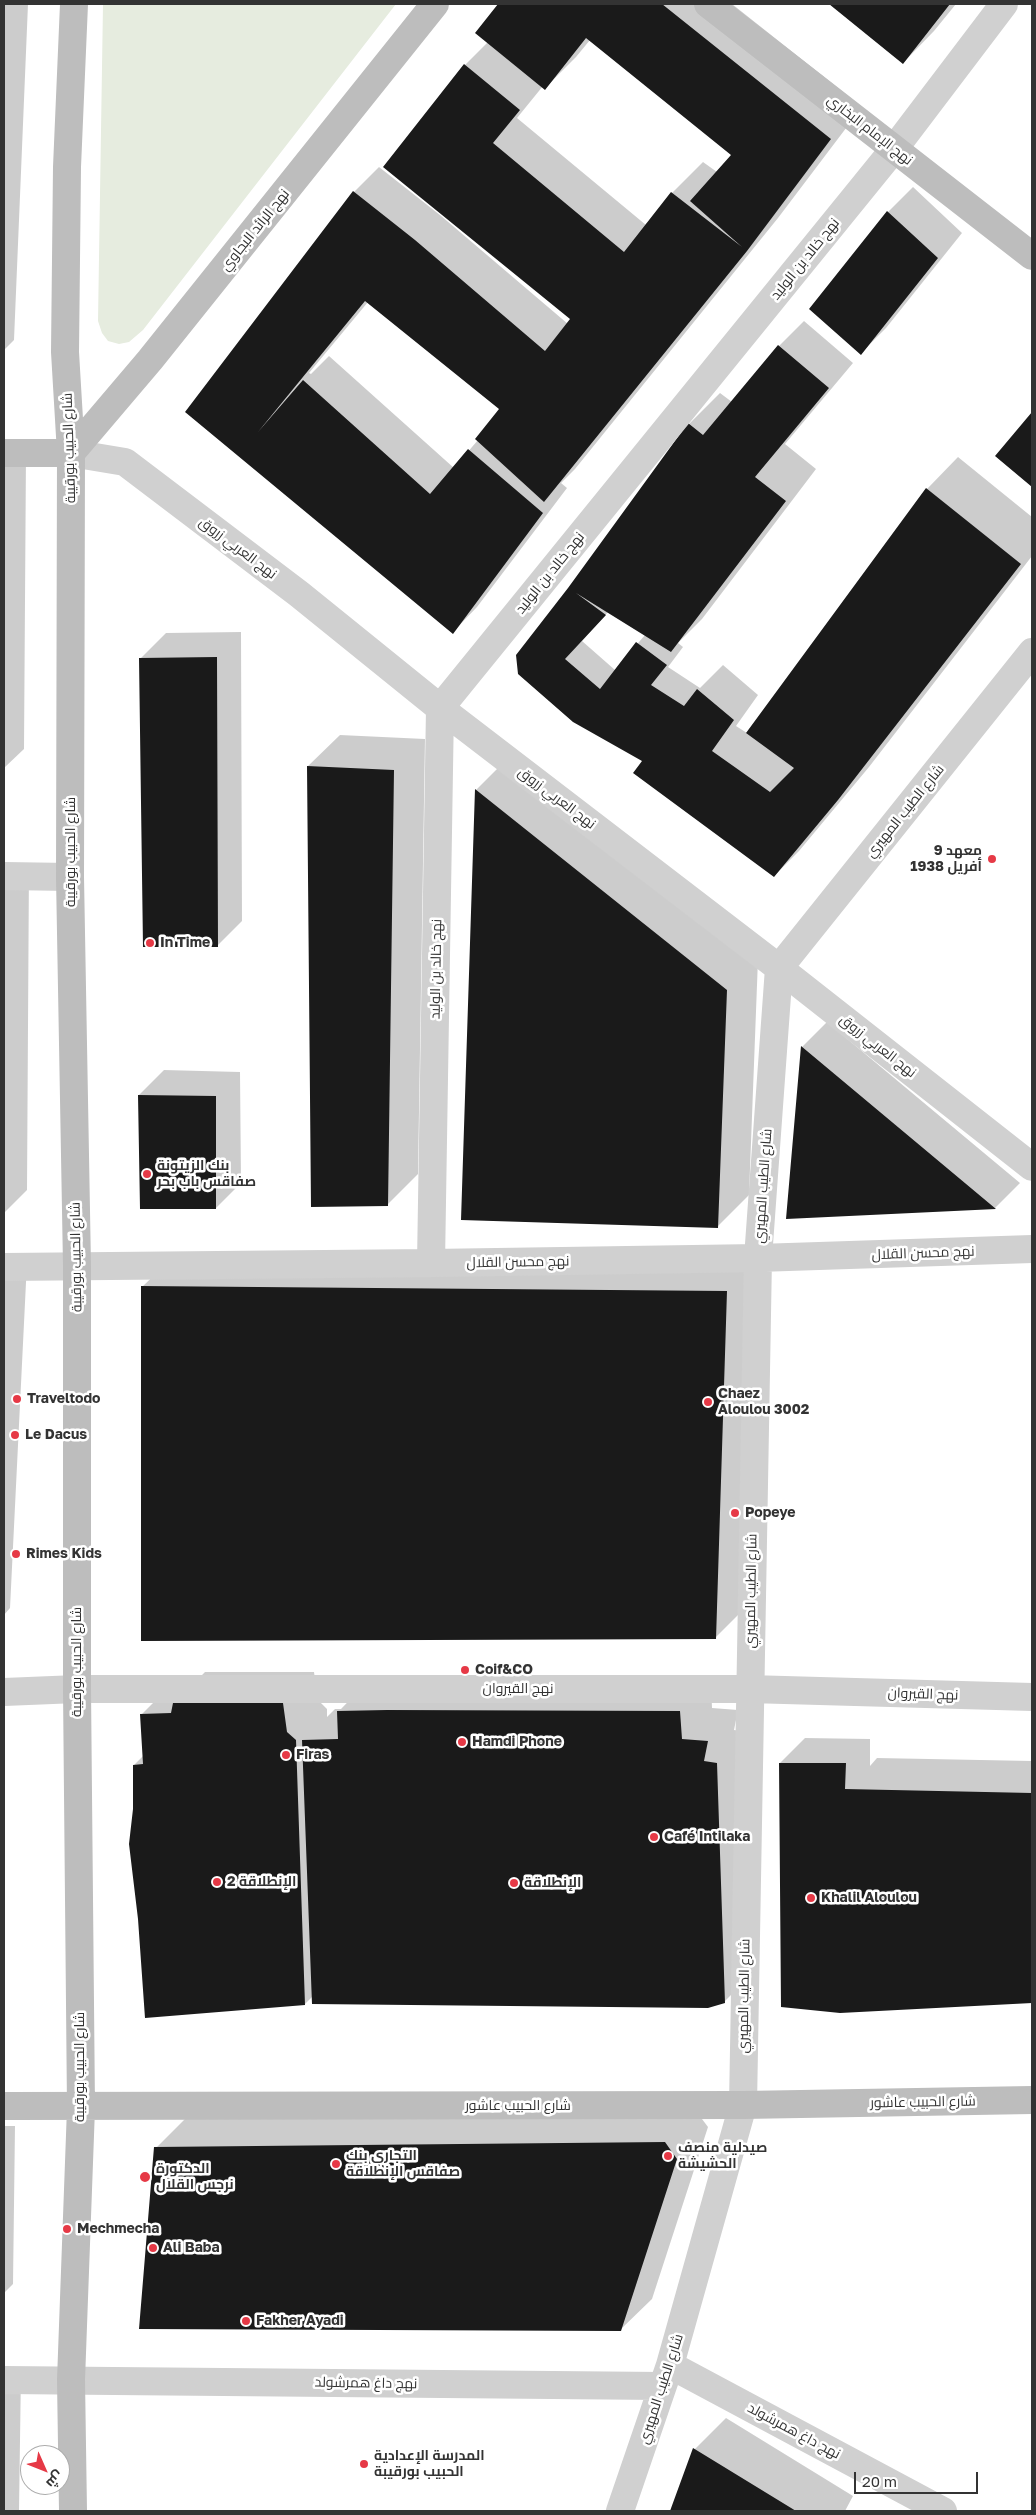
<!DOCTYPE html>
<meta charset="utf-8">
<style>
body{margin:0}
#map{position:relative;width:1036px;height:2515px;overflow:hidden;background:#fff;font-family:"Golos Text",Cairo,sans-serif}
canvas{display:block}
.frame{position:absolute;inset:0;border:5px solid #333;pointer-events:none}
.north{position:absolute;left:20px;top:2445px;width:50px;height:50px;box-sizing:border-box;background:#fff;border:1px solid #adadad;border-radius:50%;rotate:134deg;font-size:14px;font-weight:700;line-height:20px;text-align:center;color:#333}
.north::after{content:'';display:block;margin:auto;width:18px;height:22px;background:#e63946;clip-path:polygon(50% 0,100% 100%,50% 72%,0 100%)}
.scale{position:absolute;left:854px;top:2472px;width:124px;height:22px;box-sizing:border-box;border:2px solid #333;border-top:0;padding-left:6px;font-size:15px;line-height:18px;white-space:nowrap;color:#333;-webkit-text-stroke:4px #fff;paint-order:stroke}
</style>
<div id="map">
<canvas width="1036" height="2515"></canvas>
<div class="frame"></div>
<div class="north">ش</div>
<div class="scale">20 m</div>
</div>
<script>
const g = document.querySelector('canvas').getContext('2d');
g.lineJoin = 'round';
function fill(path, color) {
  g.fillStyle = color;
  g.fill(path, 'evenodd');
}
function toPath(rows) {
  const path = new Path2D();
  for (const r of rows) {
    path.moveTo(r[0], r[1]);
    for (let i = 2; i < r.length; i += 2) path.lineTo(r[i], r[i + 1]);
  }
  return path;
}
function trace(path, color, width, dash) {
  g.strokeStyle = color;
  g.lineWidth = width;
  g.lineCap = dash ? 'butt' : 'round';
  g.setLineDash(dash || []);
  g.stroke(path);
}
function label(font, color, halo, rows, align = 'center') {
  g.font = font + ' "Golos Text",Cairo,sans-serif';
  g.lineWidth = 5;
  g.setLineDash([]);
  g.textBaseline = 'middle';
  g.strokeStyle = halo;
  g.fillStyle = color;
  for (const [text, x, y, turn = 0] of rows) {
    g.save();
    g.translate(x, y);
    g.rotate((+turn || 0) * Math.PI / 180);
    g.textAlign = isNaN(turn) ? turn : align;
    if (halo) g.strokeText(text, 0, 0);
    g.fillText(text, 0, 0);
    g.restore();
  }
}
fill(toPath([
 [103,4,396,4,143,330,129,342,119,344,108,341,102,333,98,321],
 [4,1752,5,2040,4,2040]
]), '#e6ecdf');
fill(toPath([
 [4,4,28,4,14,340,4,350],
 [499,4,732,4,862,107,778,218,575,469,561,483,567,488,477,607,453,632,187,411,354,192,379,167,440,215,568,324,572,319,385,167,465,65,488,42,477,32],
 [590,40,732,155,717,172,703,162,672,193,646,225,517,118,543,86,545,88,576,57],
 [368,302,500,409,478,440,454,468,329,356,311,374,309,373],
 [831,4,956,4,934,31,903,63],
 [913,187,962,233,886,328,861,353,811,309,888,212],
 [804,321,853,363,785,444,816,469,702,619,678,643,683,647,668,667,700,688,723,665,758,695,736,726,747,733,927,489,958,457,1032,517,1032,556,869,767,799,851,774,876,648,755,517,655,569,589,689,424,720,393,732,402,779,346],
 [608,612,645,635,615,670,582,641],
 [1032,414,1032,485,997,456],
 [4,453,26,453,24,749,4,768],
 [241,632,242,921,217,946,141,658,166,633],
 [340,735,425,739,418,1174,387,1205,308,766],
 [507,759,758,959,749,1195,717,1227,462,1219,476,790],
 [4,864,29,864,27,1190,4,1213],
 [827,1022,1020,1183,995,1208,787,1217,802,1047],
 [164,1070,240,1072,241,1183,216,1208,139,1095],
 [174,1256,758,1260,747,1606,715,1638,142,1287],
 [4,1262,27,1262,10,1608,4,1615],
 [205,1672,314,1672,318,1700,327,1709,327,1717,335,1709,341,1709,369,1680,711,1680,712,1708,738,1710,734,1730,748,1732,756,1970,724,2002,313,1996,305,2004,134,1809,134,1765,144,1755,141,1715,173,1683,195,1682],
 [805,1738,870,1739,870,1766,877,1758,1032,1761,1032,2002,840,2012,780,1763],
 [696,2111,708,2127,652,2299,620,2330,156,2148,187,2117],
 [4,2126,15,2126,13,2284,4,2293],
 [21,2371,19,2511,4,2511,4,2372],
 [726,2418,853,2496,845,2511,671,2511,695,2449]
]), '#0003');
fill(toPath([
 [498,4,662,4,831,139,747,251,544,502,475,439,499,409,365,301,258,432,303,380,430,494,468,449,543,513,453,634,185,412,353,191,415,240,545,351,570,319,383,167,464,64,520,110,493,143,624,252,671,192,742,247,690,201,731,155,586,38,545,90,475,33],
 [829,4,950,4,903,64],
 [887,211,938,258,861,355,809,309],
 [778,345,829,388,755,477,786,501,671,652,576,593,606,615,565,659,600,689,636,642,667,665,651,685,684,706,697,689,734,720,712,751,770,792,794,768,746,733,926,488,1021,564,838,800,774,877,633,773,642,761,573,722,518,674,516,655,568,588,688,423,703,435],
 [1032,412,1032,487,995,456],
 [217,657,218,947,143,947,139,658],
 [307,766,394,770,388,1206,311,1207],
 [475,789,727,990,718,1228,461,1220],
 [801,1046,996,1209,786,1219],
 [138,1095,216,1096,216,1209,140,1209],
 [141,1286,727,1291,716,1639,141,1641],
 [173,1703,283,1703,287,1732,296,1740,305,2005,145,2018,138,1919,129,1844,133,1809,133,1765,143,1764,140,1714,171,1713],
 [387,1710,680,1711,682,1739,708,1741,704,1761,717,1763,725,2003,708,2008,312,2004,302,1740,338,1739,337,1711],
 [779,1763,846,1763,845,1789,1032,1793,1032,2003,840,2013,781,2007],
 [665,2142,677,2159,621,2331,139,2329,154,2147],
 [693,2448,796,2511,670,2511]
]), '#1a1a1a');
trace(toPath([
 [71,453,125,462,299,594,440,708,779,968,1032,1167],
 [4,876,70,877],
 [431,1263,440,708,894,149,1004,4],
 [4,1267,431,1263,758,1258,1032,1249],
 [4,1692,77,1689,749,1689,1032,1697],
 [670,2365,943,2511],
 [4,2380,662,2386],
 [620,2511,670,2365,743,2105,758,1258,779,968,1032,652]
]), '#d0d0d0', 28);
trace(toPath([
 [708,4,1032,256],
 [4,453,71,453],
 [71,453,150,360,435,4],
 [4,2106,743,2105,1032,2100],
 [73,2511,71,2380,81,2108,77,1689,77,1266,70,877,71,453,65,352,67,167,74,4]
]), '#bdbdbd', 28);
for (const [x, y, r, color] of [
 [992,859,5,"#e63946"],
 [150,943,5,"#e63946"],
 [147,1174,5,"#e63946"],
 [17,1399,5,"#e63946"],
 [708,1402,5,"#e63946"],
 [15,1435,5,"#e63946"],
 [735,1513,5,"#e63946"],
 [16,1554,5,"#e63946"],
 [465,1670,5,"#e63946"],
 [462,1742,5,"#e63946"],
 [286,1755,5,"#e63946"],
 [654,1837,5,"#e63946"],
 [217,1882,5,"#e63946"],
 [514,1883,5,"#e63946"],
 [811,1898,5,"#e63946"],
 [668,2156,5,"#e63946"],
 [336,2164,5,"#e63946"],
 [145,2177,6,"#e63946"],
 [67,2229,5,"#e63946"],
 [153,2248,5,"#e63946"],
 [246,2321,5,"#e63946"],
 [364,2464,5,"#e63946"]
]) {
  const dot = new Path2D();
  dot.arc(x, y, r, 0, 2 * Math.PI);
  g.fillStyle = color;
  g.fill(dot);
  trace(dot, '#fff', 2);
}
label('14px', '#333', '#fff', [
 ["نهج الإمام البخاري",870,130,38],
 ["نهج الرائد البجاوي",255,230,-51],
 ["نهج خالد بن الوليد",805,259,-51],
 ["شارع الحبيب بورقيبة",69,448,-92],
 ["نهج العربي زروق",238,548,37],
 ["نهج خالد بن الوليد",550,573,-51],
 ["نهج العربي زروق",557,798,37],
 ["شارع الطيب المهيري",905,811,-51],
 ["شارع الحبيب بورقيبة",71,852,-90],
 ["نهج خالد بن الوليد",436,969,-89],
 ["نهج العربي زروق",878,1046,38],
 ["شارع الطيب المهيري",763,1186,-86],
 ["نهج محسن القلال",923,1253,-2],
 ["شارع الحبيب بورقيبة",76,1257,-91],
 ["نهج محسن القلال",518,1262,-1],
 ["شارع الطيب المهيري",751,1591,-89],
 ["شارع الحبيب بورقيبة",77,1662,-90],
 ["نهج القيروان",518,1689],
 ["نهج القيروان",923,1694,2],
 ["شارع الطيب المهيري",744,1996,-89],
 ["شارع الحبيب بورقيبة",80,2067,-90],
 ["شارع الحبيب عاشور",923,2102,-1],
 ["شارع الحبيب عاشور",518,2106],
 ["نهج داغ همرشولد",366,2383,1],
 ["شارع الطيب المهيري",661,2389,-72],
 ["نهج داغ همرشولد",794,2431,28]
]);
label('bold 14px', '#333', '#fff', [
 ["معهد 9",982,851,"right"],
 ["أفريل 1938",982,867,"right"],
 ["In Time",160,943],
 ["بنك الزيتونة",157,1166],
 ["صفاقس باب بحر",157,1182],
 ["Chaez",718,1394],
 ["Aloulou 3002",718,1410],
 ["Traveltodo",27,1399],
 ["Le Dacus",25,1435],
 ["Popeye",745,1513],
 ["Rimes Kids",26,1554],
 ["Coif&CO",475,1670],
 ["Hamdi Phone",472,1742],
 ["Firas",296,1755],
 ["Café Intilaka",664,1837],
 ["الإنطلاقة 2",227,1882],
 ["الإنطلاقة",524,1883],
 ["Khalil Aloulou",821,1898],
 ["صيدلية منصف",678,2148],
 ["الحشيشة",678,2164],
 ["التجاري بنك",346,2156],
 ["صفاقس الإنطلاقة",346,2172],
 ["الدكتورة",156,2169],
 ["نرجس القلال",156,2185],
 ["Mechmecha",77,2229],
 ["Ali Baba",163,2248],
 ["Fakher Ayadi",256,2321],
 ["المدرسة الإعدادية",374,2456],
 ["الحبيب بورقيبة",374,2472]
], 'left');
</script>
